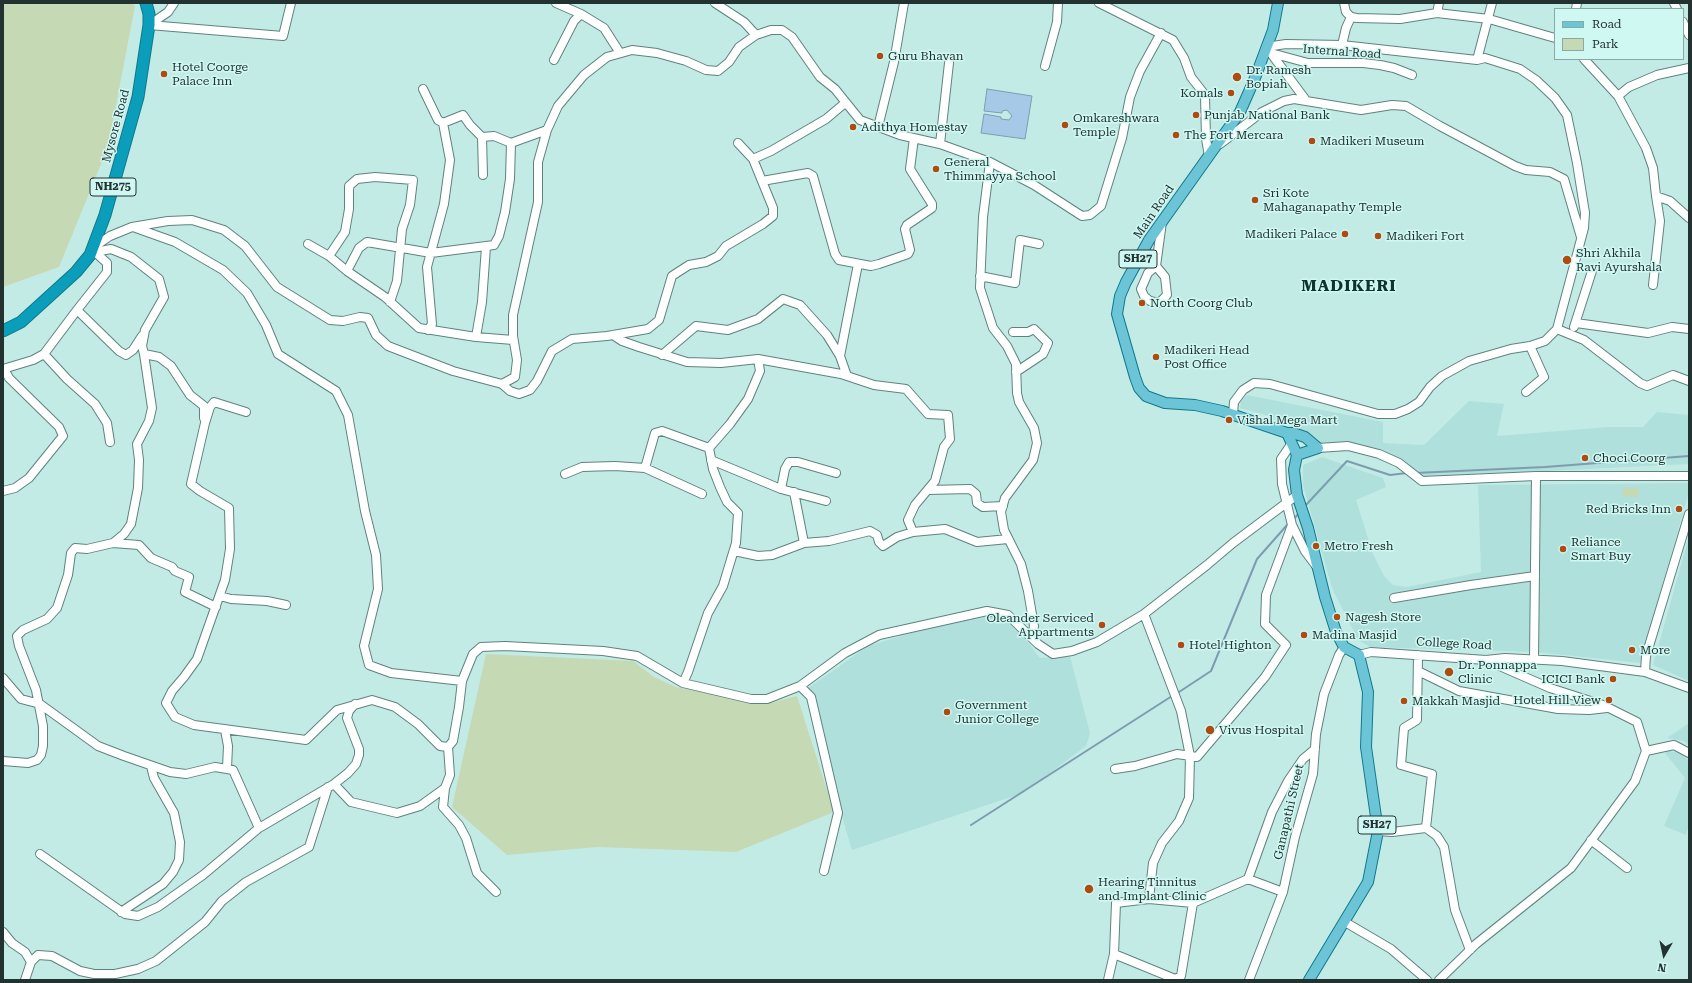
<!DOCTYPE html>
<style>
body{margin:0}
#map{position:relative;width:1692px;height:983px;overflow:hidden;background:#c3ebe6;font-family:"Roboto Serif",serif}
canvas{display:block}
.frame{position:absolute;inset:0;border:4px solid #223230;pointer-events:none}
.legend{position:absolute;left:1554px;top:8px;width:130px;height:52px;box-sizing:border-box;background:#d0f8f3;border:1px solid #8aa9a5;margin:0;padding:5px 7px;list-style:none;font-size:12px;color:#223230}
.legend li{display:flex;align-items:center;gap:8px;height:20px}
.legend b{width:20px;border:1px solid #8aa9a5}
.north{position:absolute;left:1644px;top:935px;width:40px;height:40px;-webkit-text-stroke:3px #d0f8f3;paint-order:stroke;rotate:189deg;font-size:11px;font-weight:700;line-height:16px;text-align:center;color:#223230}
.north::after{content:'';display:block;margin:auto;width:14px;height:18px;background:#223230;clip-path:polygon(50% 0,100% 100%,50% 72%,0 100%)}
</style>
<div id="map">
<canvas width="1692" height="983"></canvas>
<div class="frame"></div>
<ul class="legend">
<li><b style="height:5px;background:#6cc5d6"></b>Road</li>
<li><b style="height:11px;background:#c5d9b5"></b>Park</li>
</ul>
<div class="north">N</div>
</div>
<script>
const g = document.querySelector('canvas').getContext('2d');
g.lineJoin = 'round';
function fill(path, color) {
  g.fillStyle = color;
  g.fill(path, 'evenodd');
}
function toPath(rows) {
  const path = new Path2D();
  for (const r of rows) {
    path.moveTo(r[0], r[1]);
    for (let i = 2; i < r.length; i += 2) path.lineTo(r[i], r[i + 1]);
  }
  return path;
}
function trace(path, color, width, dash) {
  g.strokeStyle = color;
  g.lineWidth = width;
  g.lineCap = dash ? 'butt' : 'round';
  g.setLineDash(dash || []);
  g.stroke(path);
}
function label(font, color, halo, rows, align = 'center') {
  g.font = font + ' "Roboto Serif",serif';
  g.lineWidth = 3;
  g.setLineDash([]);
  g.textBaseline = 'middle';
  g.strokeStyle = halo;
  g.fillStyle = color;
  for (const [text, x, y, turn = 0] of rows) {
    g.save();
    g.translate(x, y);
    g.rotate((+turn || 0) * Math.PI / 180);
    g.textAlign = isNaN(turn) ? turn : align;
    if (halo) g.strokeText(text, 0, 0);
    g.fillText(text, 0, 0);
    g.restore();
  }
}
fill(toPath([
 [1247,395,1383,422,1383,443,1424,445,1469,401,1504,404,1497,436,1609,427,1643,427,1657,412,1689,415,1689,464,1424,477,1404,460,1348,441,1321,443,1273,417,1240,408,1241,401],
 [1322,457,1383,478,1386,487,1356,500,1373,554,1384,576,1393,585,1407,587,1481,572,1478,485,1689,483,1689,492,1640,663,1536,652,1370,647,1358,640,1332,588,1303,485,1303,465],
 [1689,536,1689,681,1653,665],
 [985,615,1004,619,1021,633,1040,658,1070,656,1090,733,1086,746,1023,793,852,850,804,691,868,646,911,633],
 [1689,723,1689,745,1684,741,1667,738],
 [1669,751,1681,753,1689,761,1689,824,1686,835,1664,826,1685,778,1665,753]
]), '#afe0db');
fill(toPath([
 [3,3,132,3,135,6,108,147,59,267,3,287],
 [1623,488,1639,488,1639,497,1623,496],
 [486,654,633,661,654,677,676,687,766,704,797,696,834,812,736,852,597,847,507,855,452,807]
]), '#c5d9b5');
const water = toPath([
 [987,89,1032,96,1025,139,981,133,984,114,1001,117,1001,119,1009,120,1012,116,1007,110,1002,111,1002,113,984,111,987,89]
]);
fill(water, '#a6c9e7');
trace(water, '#7e9cb0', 1);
trace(toPath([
 [1415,473,1545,467,1689,456],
 [1305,506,1347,461,1390,475,1407,473],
 [1293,520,1299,513],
 [1176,694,1211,671,1257,559,1288,524],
 [971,825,1172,696]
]), '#7e9cb0', 2);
const minor = toPath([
 [556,3,581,14,604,28,620,53],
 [715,3,744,22,756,35],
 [1099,3,1173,40,1184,58,1191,77,1205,95,1206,139,1209,156],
 [1344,3,1346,12,1351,17,1357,18,1400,19,1437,13,1489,19,1555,38],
 [1674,3,1677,9],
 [1576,9,1577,3],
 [1437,13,1439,3],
 [1683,22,1689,35],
 [149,25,283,36,291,3],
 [149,25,168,12,174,3],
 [1342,45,1346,28,1351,17],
 [1270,52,1305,99],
 [1271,53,1308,63,1363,63,1380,65,1394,68,1412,75],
 [1584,59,1618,96,1629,87,1657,75,1689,68],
 [554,60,574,21,581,14],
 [1477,60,1492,3],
 [1045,66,1057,22,1058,3],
 [423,89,438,120,443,123,450,160,444,204,427,267,432,324,428,330],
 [1618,96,1646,148,1653,168,1656,196,1670,201,1689,218],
 [443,123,463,115,470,125,482,137,483,175],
 [878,127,894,62,904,3],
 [482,137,494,136,511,143],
 [940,144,949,63],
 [1220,144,1262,112,1284,101,1294,99,1361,110,1392,105,1406,106,1440,126,1515,166,1526,170,1550,172,1564,179,1581,237],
 [753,159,771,151,826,119,845,103],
 [990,162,983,217,980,288,993,328,1007,346,1016,364,1017,393,1019,402,1034,428,1037,443,1033,460,1005,498,1001,512,1004,530,1021,564,1028,591,1034,626,1032,638],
 [762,181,808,173,813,176,835,254,839,260,871,266,879,264,908,254,910,250,905,229,907,225,932,208,932,204,910,169,914,138],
 [133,227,175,242,223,270,247,293,266,325,278,354,336,391,348,415,365,511,376,555,378,589,364,646,369,665,391,673,462,681],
 [308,244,329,256,347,271,385,297,419,328,476,337,513,340],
 [94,247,110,236,132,227,168,221,192,220,224,230,245,246,277,287,330,320,343,321,360,317,368,318,376,335,388,346,453,371,502,384,515,377,517,360,513,336,513,315,538,202,538,162,547,130,558,106,584,75,607,57,632,50,657,53,686,61,706,70,718,71,729,62,739,47,756,35,771,30,782,30,792,37,820,77,835,89,860,120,900,135,940,144,990,162,1034,185,1082,216,1090,215,1101,206,1122,138,1130,97,1140,71,1161,33],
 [95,252,107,263,107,272,77,310,119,351,126,355,133,350,142,336],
 [90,255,95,252,111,249,131,257,159,279,164,297,145,330,142,346,144,354,159,357,171,366,190,395,204,406,204,418],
 [329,256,345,232,349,209,349,186,357,179,375,177,413,180,410,205,402,229,397,281,390,302],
 [1156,266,1148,273,1141,289,1144,296,1150,301,1159,303,1167,295,1165,277,1156,266,1162,222],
 [347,271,359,248,367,242,431,253,494,245,499,236,505,212,510,179,511,143,547,130],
 [980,276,1015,283,1020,240,1039,244],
 [1653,285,1660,221,1656,196],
 [1576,323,1648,333,1672,327,1689,329],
 [1574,327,1592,271],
 [1557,329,1584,340,1640,383,1647,386,1673,375,1689,381],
 [1013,332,1028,332,1034,329,1048,343,1043,354,1016,372],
 [613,335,622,341,639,347,687,362,721,363,758,359,760,371,748,399,730,424,709,448,713,469,720,487,727,502,738,513,736,543,723,586,708,613,688,672,683,683],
 [476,337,482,302,486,247],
 [44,354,67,379,95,404,107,423,110,442],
 [662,355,696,326,728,330,758,319,783,299,800,305,827,335,840,356,847,376],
 [840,356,858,264],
 [758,359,841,374,874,385,906,389,928,414,948,415,950,439,944,447,935,481,915,505,908,520,913,532],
 [3,369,33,360,44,354,77,310],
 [502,384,510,391,519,394,530,390,537,381,552,351,572,339,607,336,648,329,659,320,672,276,689,265,706,262,718,256,726,246,763,224,773,216,773,208,753,159,738,143],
 [1526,392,1544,377,1530,346],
 [246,412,214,402,210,407,205,423,191,484,200,491,229,508,230,549,225,580,197,659,184,677,172,691,166,703,175,717,194,725,306,740,337,710,372,700,395,707,418,724,440,746,448,747,453,741,459,707,462,681,473,654,481,647,505,646,603,651,637,656,683,683,751,699,767,699,800,686,845,653,879,635,987,611,1008,615,1038,644,1053,654,1072,651,1097,642,1144,614,1207,565,1233,543,1297,495],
 [1233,414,1234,402,1243,390,1254,383,1270,384,1378,414,1395,414,1408,409,1419,402,1430,387,1442,376,1469,361,1511,349,1530,346,1545,341,1557,329,1584,228,1585,213,1577,163,1567,115,1555,98,1536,80,1520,69,1485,58,1477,60,1342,45,1286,44,1266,47],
 [1318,448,1348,446,1379,454,1399,463,1422,481,1536,476,1689,476],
 [711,460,781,489,826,501],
 [645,468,655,433,662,431,709,448],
 [565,474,582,467,615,466,645,468,702,494],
 [781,489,785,469,789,462,798,462,836,473],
 [928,490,970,489,976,494,977,503,983,507,1003,506],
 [3,491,15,488,29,478,63,436,59,427,9,378,4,369],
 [794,492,804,543,829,541,870,531,877,535,879,542,883,546,897,537,913,532,945,529,977,542,1008,539],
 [1292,525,1282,484,1281,459,1292,443],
 [113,543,139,545,151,558,172,567,175,571,189,577,185,592,216,607],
 [734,551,758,556,772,555,804,543],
 [220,596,231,599,267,601,286,605],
 [1394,598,1471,585,1535,576],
 [1144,614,1181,711,1190,756,1189,798,1179,821,1162,843,1153,863,1149,899],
 [1359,655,1371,652,1486,660,1505,658,1562,661,1645,672,1689,688],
 [1418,655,1417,720,1404,728,1401,765,1432,774,1426,828,1437,836,1444,847,1455,910,1470,950],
 [1534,660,1536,476],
 [1418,671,1459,691,1558,709,1589,710,1607,708],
 [1645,672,1646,656,1689,514],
 [3,678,21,699,40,704,98,746,124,756,170,772,186,774,215,767,233,770,259,828],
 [800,686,811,697,838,813,824,871],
 [225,730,228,746,227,768],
 [448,747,450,775,445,788,443,807,459,825,466,838,477,873,496,892],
 [1646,751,1674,745,1689,753],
 [3,761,28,763,37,760,41,755,43,746,43,726,36,690,19,646,17,636,23,630,47,619,57,608,68,575,71,553,75,548,87,549,113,543,124,534,131,524,138,488,139,460,137,444,149,421,152,408,144,354],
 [1115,769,1135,766,1177,754,1197,757,1265,677,1286,645,1265,624,1266,595,1292,525,1305,551,1317,567],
 [334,784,351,802,397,813,420,806,445,788],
 [1378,831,1392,832,1426,828],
 [1591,840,1627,868],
 [40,854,125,914,138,916,158,907,203,875,259,828,334,784,348,773,356,764,359,755,359,749,347,718,349,711,355,704],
 [1248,879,1283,892],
 [121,912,163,884,173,872,179,860,180,842,174,813,154,778,151,766],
 [1345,922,1391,949,1427,980],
 [3,932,12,943,25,952,31,962],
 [1114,954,1116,903,1149,899,1193,903],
 [25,980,31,962,38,955,52,956,80,971,94,974,115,974,138,969,156,961,205,922,222,901,246,882,309,847,328,787],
 [1108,980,1114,954,1175,979,1181,976,1193,903,1248,879,1272,812,1288,781,1303,759,1315,749],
 [1249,980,1283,892,1295,837,1313,774,1316,734,1324,694,1339,655,1344,647],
 [1439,980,1476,944,1571,868,1635,781,1646,751,1637,722,1603,705,1550,688,1486,660]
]);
const major = toPath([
 [1278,3,1273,30,1255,78,1240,112,1149,240,1126,282,1120,296,1117,314,1135,377,1139,388,1146,396,1165,403,1195,405,1222,411,1287,433],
 [1287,433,1293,433,1305,437,1318,448,1297,455,1287,433],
 [1297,455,1294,470,1297,495,1308,528,1325,597,1336,632,1344,647,1359,655,1368,692,1366,747,1378,831,1368,882,1309,980]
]);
const highway = toPath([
 [3,331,21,322,76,272,90,255,105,215,138,97,149,25,149,14,146,3]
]);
trace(minor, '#5e837f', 10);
trace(major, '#12788a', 12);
trace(highway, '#12788a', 13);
trace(minor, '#fff', 8);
trace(major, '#6cc5d6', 10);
trace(highway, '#0a9eba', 11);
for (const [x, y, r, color] of [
 [880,56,4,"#ad4b11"],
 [164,74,4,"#ad4b11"],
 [1237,77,5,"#ad4b11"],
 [1231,93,4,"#ad4b11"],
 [1196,115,4,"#ad4b11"],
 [1065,125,4,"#ad4b11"],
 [853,127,4,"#ad4b11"],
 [1176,135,4,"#ad4b11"],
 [1312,141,4,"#ad4b11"],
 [936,169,4,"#ad4b11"],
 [1255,200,4,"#ad4b11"],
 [1345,234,4,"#ad4b11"],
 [1378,236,4,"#ad4b11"],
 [1567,260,5,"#ad4b11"],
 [1142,303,4,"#ad4b11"],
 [1156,357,4,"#ad4b11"],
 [1229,420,4,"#ad4b11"],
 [1585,458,4,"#ad4b11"],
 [1679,509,4,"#ad4b11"],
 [1316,546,4,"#ad4b11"],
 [1563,549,4,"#ad4b11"],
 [1337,617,4,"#ad4b11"],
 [1102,625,4,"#ad4b11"],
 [1304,635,4,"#ad4b11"],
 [1181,645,4,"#ad4b11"],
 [1632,650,4,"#ad4b11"],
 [1449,672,5,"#ad4b11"],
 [1613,679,4,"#ad4b11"],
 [1609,700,4,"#ad4b11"],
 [1404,701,4,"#ad4b11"],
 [947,712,4,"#ad4b11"],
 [1210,730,5,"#ad4b11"],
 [1089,889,5,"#ad4b11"]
]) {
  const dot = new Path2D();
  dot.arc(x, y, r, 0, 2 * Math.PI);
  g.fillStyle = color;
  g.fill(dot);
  trace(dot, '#d0f8f3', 1.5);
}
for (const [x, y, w] of [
 [113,187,46],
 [1138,259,38],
 [1377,825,38]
]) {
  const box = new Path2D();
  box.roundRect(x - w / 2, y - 9, w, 18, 3);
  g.fillStyle = '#d0f8f3';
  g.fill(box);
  trace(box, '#223230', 1);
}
label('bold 11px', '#223230', null, [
 ["NH275",113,187],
 ["SH27",1138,259],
 ["SH27",1377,825]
]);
label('12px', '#223230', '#d0f8f3', [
 ["Internal Road",1342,52,4],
 ["Mysore Road",116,126,-75],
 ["Main Road",1154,212,-56],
 ["College Road",1454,644,3],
 ["Ganapathi Street",1289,812,-77]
]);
label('12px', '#223230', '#d0f8f3', [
 ["Guru Bhavan",888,56],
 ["Hotel Coorge",172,67],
 ["Palace Inn",172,81],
 ["Dr. Ramesh",1246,70],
 ["Bopiah",1246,84],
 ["Komals",1223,93,"right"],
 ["Punjab National Bank",1204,115],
 ["Omkareshwara",1073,118],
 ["Temple",1073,132],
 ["Adithya Homestay",861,127],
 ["The Fort Mercara",1184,135],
 ["Madikeri Museum",1320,141],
 ["General",944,162],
 ["Thimmayya School",944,176],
 ["Sri Kote",1263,193],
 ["Mahaganapathy Temple",1263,207],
 ["Madikeri Palace",1337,234,"right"],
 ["Madikeri Fort",1386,236],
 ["Shri Akhila",1576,253],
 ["Ravi Ayurshala",1576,267],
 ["North Coorg Club",1150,303],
 ["Madikeri Head",1164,350],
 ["Post Office",1164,364],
 ["Vishal Mega Mart",1237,420],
 ["Choci Coorg",1593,458],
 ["Red Bricks Inn",1671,509,"right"],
 ["Reliance",1571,542],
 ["Smart Buy",1571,556],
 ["Metro Fresh",1324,546],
 ["Nagesh Store",1345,617],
 ["Oleander Serviced",1094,618,"right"],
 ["Appartments",1094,632,"right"],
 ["Madina Masjid",1312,635],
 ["Hotel Highton",1189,645],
 ["More",1640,650],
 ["Dr. Ponnappa",1458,665],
 ["Clinic",1458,679],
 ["ICICI Bank",1605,679,"right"],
 ["Hotel Hill View",1601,700,"right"],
 ["Makkah Masjid",1412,701],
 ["Government",955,705],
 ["Junior College",955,719],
 ["Vivus Hospital",1219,730],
 ["Hearing Tinnitus",1098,882],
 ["and Implant Clinic",1098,896]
], 'left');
g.letterSpacing = '1px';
label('bold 16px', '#0e3330', '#d0f8f3', [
 ["MADIKERI",1349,286]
]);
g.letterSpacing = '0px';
</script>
